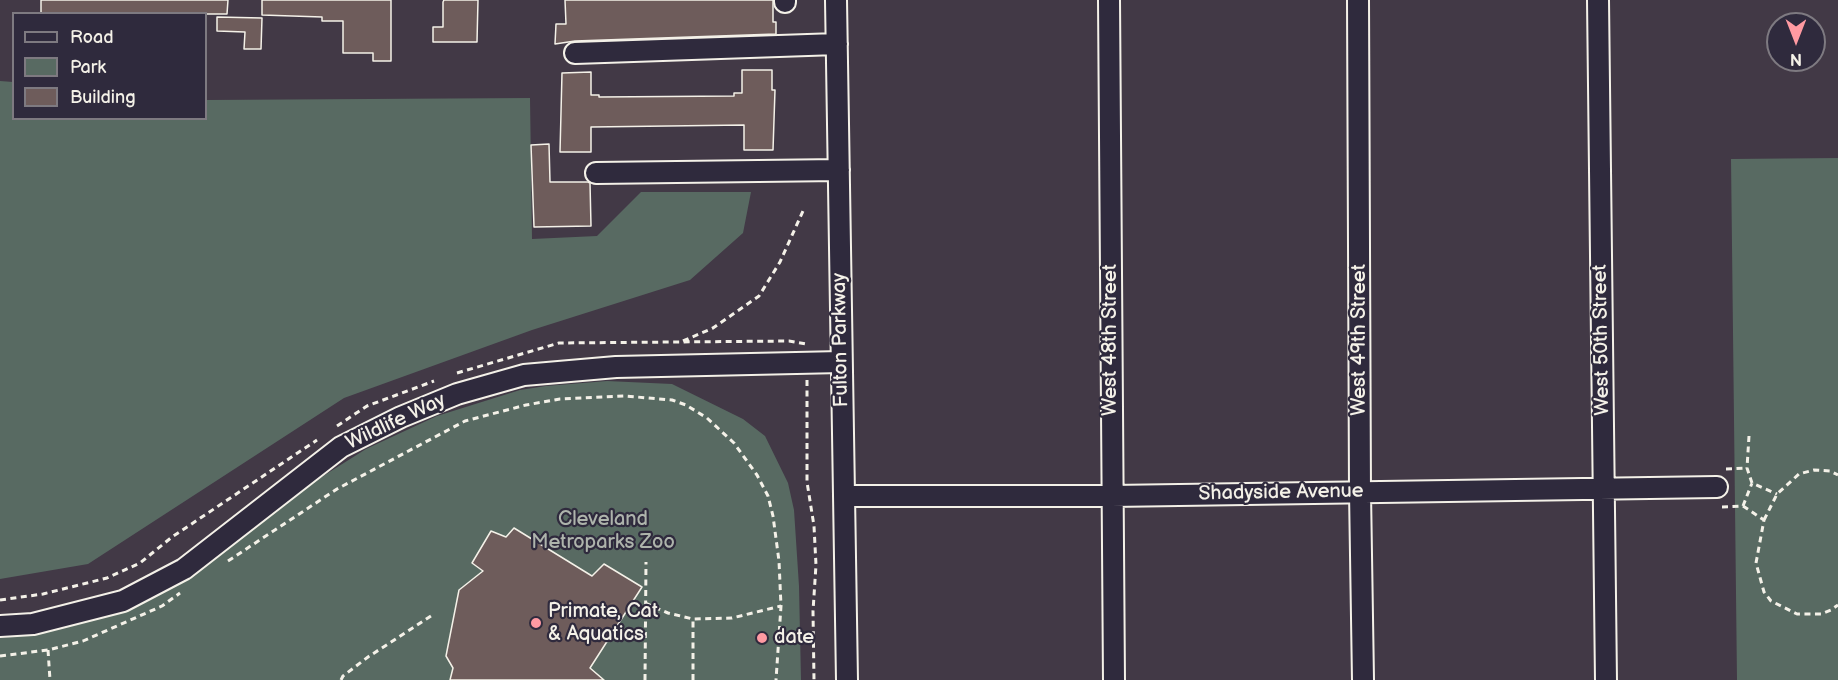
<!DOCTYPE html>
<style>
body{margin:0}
#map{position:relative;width:1838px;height:680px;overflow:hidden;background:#423946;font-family:"Balsamiq Sans",sans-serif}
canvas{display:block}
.legend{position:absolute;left:12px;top:12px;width:195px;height:108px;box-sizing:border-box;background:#2f2a3d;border:2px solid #7e7a81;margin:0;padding:8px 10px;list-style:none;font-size:18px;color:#f4f1e8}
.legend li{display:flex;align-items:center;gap:12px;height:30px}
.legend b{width:30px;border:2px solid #7e7a81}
.north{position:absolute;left:1766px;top:12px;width:60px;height:60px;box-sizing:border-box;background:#2f2a3d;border:2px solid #7e7a81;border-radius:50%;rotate:180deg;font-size:16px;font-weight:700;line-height:24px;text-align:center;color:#f4f1e8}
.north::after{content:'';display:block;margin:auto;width:21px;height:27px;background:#ff9aa2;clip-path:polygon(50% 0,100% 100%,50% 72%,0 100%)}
</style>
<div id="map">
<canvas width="1838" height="680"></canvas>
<ul class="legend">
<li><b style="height:8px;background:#2f2a3d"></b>Road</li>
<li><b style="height:16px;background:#586a62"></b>Park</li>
<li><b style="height:16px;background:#6e5c5b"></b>Building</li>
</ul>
<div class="north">N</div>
</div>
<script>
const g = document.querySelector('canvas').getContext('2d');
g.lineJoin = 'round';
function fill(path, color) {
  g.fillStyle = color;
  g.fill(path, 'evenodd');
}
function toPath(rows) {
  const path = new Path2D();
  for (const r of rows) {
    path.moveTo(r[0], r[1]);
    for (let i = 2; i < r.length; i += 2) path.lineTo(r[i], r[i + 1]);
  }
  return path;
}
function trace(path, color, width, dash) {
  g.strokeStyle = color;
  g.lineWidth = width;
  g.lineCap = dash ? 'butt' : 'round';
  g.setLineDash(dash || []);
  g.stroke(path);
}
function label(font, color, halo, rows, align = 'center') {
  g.font = font + ' "Balsamiq Sans",sans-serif';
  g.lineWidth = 4.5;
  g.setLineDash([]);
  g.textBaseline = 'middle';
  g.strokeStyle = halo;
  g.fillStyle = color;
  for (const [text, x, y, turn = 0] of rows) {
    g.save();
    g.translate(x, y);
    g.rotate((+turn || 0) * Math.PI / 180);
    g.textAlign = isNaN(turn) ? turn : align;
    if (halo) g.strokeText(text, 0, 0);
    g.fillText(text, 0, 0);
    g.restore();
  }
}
fill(toPath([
 [0,81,13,82,14,118,206,118,206,100,530,98,532,239,597,236,641,192,751,192,743,233,690,280,532,330,344,398,88,564,0,579],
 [1838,158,1838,680,1737,680,1731,159],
 [607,381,672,384,743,419,765,436,788,483,794,510,799,586,801,680,0,680,0,638,35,634,94,620,148,599,182,580,293,495,366,449,437,416,520,390,546,386]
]), '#586a62');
const building = toPath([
 [41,0,228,0,227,14,41,14,41,0],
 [262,0,391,0,391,61,373,61,373,53,343,53,343,21,322,21,322,17,262,15,262,0],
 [444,0,478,0,477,42,433,42,433,27,443,27,443,2,444,0],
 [565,0,773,0,773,22,776,22,776,34,575,41,555,44,556,24,566,24,565,0],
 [217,17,262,18,261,49,244,49,245,32,217,31,217,17],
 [742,70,772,70,772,90,775,90,773,150,744,150,744,125,591,127,591,152,560,152,562,73,591,72,591,95,599,95,599,97,734,96,734,93,742,93,742,70],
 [549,144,550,182,588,182,590,183,591,226,534,227,531,145,549,144],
 [514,528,592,576,604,564,642,587,590,668,604,680,450,680,453,668,446,656,459,590,483,571,472,563,491,531,506,537,514,528]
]);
fill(building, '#6e5c5b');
trace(building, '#f4f1e8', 1.5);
const minor = toPath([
 [785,0,785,2],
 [836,0,847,680],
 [1109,0,1114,680],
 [1358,0,1360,492,1363,680],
 [1598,0,1606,680],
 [575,53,837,44],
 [596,173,839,170],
 [845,496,1112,496,1717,487],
 [0,626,33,624,123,601,184,569,341,447,401,417,457,394,524,375,616,367,841,362]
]);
trace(minor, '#f4f1e8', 24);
trace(toPath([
 [683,341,713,328,759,296,780,262,803,211],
 [457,373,559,343,789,341,806,344],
 [807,380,807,482,814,526,816,565,813,611,814,680],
 [337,426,367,406,434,381],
 [1749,436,1747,468,1752,483,1777,494],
 [1726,469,1747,468],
 [1743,506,1752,483],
 [1722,507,1743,506,1764,520,1756,563,1764,592,1771,601,1797,614,1821,614,1831,610,1838,605],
 [1764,520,1777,494,1799,474,1814,470,1830,471,1838,475],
 [228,561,337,489,465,421,526,405,560,399,625,396,672,400,686,405,707,418,734,443,757,475,768,496,773,516,779,561,781,606,776,680],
 [0,600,43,594,107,578,140,563,172,537,317,440],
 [645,603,668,613,693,619,732,618,781,606],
 [48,650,50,680],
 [0,656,48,650,83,641,162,606,180,593],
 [341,680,343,676,368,657,434,614],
 [645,680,646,562],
 [693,680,693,619]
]), '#f4f1e8', 3, [6, 4.5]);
trace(minor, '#2f2a3d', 20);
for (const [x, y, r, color] of [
 [536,623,6,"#ff9aa2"],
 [762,638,6,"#ff9aa2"]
]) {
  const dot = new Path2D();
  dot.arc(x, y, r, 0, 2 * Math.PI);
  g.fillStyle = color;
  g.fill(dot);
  trace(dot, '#2f2a3d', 2);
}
label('20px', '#f4f1e8', '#2f2a3d', [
 ["Fulton Parkway",841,340,-91],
 ["West 48th Street",1111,340,-90],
 ["West 49th Street",1360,340,-90],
 ["West 50th Street",1602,340,-91],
 ["Wildlife Way",396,422,-25],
 ["Shadyside Avenue",1281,493,-1]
]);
label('20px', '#aeb4ac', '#2f2a3d', [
 ["Cleveland",603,520],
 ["Metroparks Zoo",603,543]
]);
label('20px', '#f4f1e8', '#2f2a3d', [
 ["Primate, Cat",548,612],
 ["& Aquatics",548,635],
 ["date",774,638]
], 'left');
</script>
